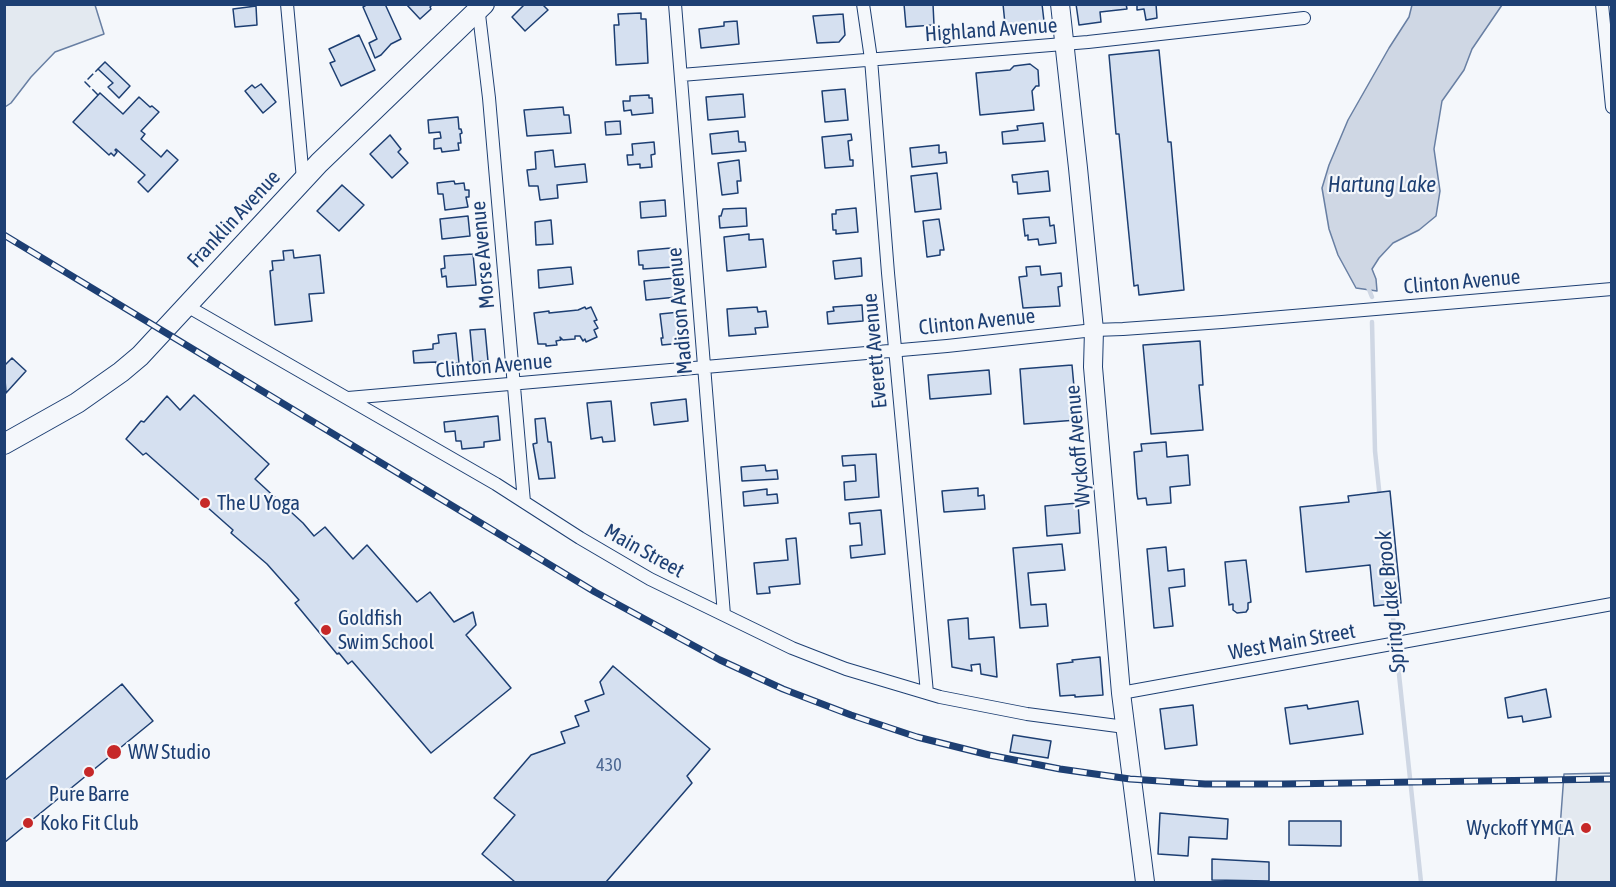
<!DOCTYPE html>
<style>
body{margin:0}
#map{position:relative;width:1616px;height:887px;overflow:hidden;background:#f4f7fb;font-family:"Asap Condensed",sans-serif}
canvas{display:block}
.frame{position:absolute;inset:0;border:6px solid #1d3f73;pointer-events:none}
</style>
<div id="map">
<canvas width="1616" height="887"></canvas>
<div class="frame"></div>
</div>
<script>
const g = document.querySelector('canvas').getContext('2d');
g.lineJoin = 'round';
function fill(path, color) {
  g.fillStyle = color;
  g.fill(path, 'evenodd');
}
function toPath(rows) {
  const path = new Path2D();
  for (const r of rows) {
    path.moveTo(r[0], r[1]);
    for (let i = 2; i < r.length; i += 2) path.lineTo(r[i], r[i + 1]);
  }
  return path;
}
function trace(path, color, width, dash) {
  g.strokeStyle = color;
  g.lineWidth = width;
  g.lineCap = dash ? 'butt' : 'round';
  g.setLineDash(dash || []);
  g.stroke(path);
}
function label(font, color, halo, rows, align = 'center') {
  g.font = font + ' "Asap Condensed",sans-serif';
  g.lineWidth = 4.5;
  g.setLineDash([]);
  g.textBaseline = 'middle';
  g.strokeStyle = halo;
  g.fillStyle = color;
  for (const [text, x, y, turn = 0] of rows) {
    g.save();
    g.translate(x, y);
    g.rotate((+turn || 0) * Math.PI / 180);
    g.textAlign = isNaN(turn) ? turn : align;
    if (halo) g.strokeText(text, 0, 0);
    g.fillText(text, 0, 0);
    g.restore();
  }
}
const green = toPath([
 [5,4,95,5,104,34,55,52,31,77,11,103,5,107,5,4],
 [1611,773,1611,882,1556,882,1564,774,1611,773]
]);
fill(green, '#e3e9f0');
trace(green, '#687fa3', 1.5);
const water = toPath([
 [1412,5,1502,5,1472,49,1464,70,1442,101,1434,149,1440,191,1436,216,1419,230,1393,243,1379,258,1372,269,1376,279,1377,291,1356,288,1338,255,1329,229,1322,188,1329,165,1348,120,1389,48,1409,17,1412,5]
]);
fill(water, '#cfd7e4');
trace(water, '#687fa3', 1.5);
trace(toPath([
 [1368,287,1372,297],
 [1372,322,1375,451,1380,499],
 [1391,599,1421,882]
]), '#cfd7e4', 4.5);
const building = toPath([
 [368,4,385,4,401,39,391,44,381,55,375,58,369,43,377,39,363,7,368,4],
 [406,4,433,4,430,7,431,9,420,19,406,4],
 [525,4,542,4,548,10,525,31,512,17,525,4],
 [904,4,933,4,934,25,906,27,904,4],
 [1003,4,1042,4,1045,30,1006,34,1003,4],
 [1076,4,1126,4,1127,9,1100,12,1101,22,1079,25,1076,4],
 [1137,4,1156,4,1157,18,1146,20,1144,9,1137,10,1137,4],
 [256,6,257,25,235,27,233,9,256,6],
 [641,13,641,19,646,19,648,63,616,65,614,25,619,25,618,14,641,13],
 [843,14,845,35,839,42,817,43,813,16,843,14],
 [737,21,739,44,701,48,699,29,724,26,724,22,737,21],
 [359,35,375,70,341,86,330,63,335,61,329,49,359,35],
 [1159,50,1168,142,1171,142,1184,290,1139,295,1138,285,1134,286,1119,134,1116,134,1109,55,1159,50],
 [105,62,130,86,119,98,108,87,113,83,98,69,105,62],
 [1030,64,1038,70,1039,86,1036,86,1032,91,1034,110,980,115,976,73,1010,70,1014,66,1030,64],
 [261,84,276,102,263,113,245,91,252,85,255,88,261,84],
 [845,89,848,120,825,122,822,91,845,89],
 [100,93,123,114,139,97,150,107,152,106,159,112,141,131,145,134,141,139,161,157,167,150,178,160,148,192,138,182,145,175,116,149,115,150,117,152,114,156,111,153,109,155,73,122,100,93],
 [743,94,745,117,708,120,706,97,743,94],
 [649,95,649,98,652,98,653,113,632,115,631,110,624,111,623,101,630,101,630,96,649,95],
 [563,107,564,115,569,115,571,133,527,136,524,110,563,107],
 [458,117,459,129,461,129,462,133,460,134,461,143,458,143,459,150,442,152,441,148,434,149,434,139,441,138,440,132,429,133,428,120,458,117],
 [620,121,621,134,606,135,605,122,620,121],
 [1043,123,1045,141,1003,144,1002,132,1018,130,1017,126,1043,123],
 [738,131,739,142,745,142,746,151,712,154,710,134,738,131],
 [851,134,852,140,848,141,850,160,853,160,853,166,825,168,822,137,851,134],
 [390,135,401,149,398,152,408,163,392,178,370,154,390,135],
 [654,142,655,154,651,155,652,167,640,168,640,164,628,165,627,155,633,155,632,144,654,142],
 [939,145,939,153,946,152,947,163,912,167,910,148,939,145],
 [553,150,555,167,585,164,587,182,557,185,558,198,540,200,538,186,529,186,527,170,536,169,535,152,553,150],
 [739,160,741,181,737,181,738,193,722,195,718,163,739,160],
 [1048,171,1050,191,1018,194,1017,182,1013,182,1012,175,1048,171],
 [937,173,941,209,915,212,911,176,937,173],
 [454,181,455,184,464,183,465,190,469,190,469,197,466,197,468,207,445,210,443,194,438,194,437,183,454,181],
 [342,185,364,205,339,231,317,211,342,185],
 [665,200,666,216,641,218,640,202,665,200],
 [746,208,747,226,720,228,719,216,721,216,723,209,746,208],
 [856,208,858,232,836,234,836,230,833,230,832,214,836,214,836,210,856,208],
 [468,216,470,236,442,239,440,219,468,216],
 [1049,217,1050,226,1054,225,1056,243,1039,245,1038,239,1028,240,1028,235,1025,236,1023,219,1049,217],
 [939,219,944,250,940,250,940,255,927,257,923,221,939,219],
 [551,220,553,244,536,245,535,222,551,220],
 [749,234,749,240,763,239,766,267,727,271,724,237,749,234],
 [671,248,673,267,643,269,643,265,639,265,638,251,671,248],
 [293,250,294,258,320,255,324,293,309,294,312,321,275,325,270,271,273,270,272,261,284,260,283,251,293,250],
 [473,254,476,285,447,287,446,276,442,277,441,269,445,268,444,256,473,254],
 [861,258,862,276,835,279,833,261,861,258],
 [1040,266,1041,275,1061,273,1062,286,1058,287,1060,306,1023,308,1019,277,1027,276,1026,267,1040,266],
 [571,267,573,284,539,288,538,270,571,267],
 [675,278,677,297,646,300,644,281,675,278],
 [862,305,863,321,828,324,827,312,834,311,833,307,862,305],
 [585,307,586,309,591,307,597,320,594,321,598,328,594,330,597,337,586,342,585,339,583,341,580,336,575,336,575,339,563,340,560,337,561,340,556,341,557,345,546,346,546,344,538,344,534,313,549,311,549,313,578,310,585,307],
 [757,307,758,312,766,311,768,327,755,328,756,334,729,336,727,309,757,307],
 [680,312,683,343,662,345,661,338,663,338,660,314,680,312],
 [485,329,488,361,473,362,470,330,485,329],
 [456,333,459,363,436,365,436,362,414,363,413,351,433,349,433,344,439,343,438,335,456,333],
 [1200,341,1203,385,1199,385,1203,430,1151,434,1143,345,1200,341],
 [12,358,26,371,6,393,4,366,12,358],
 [1072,365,1077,420,1024,424,1020,369,1072,365],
 [989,370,991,394,930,399,928,375,989,370],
 [194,395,269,464,255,479,303,523,314,536,325,527,353,559,367,545,417,602,430,592,454,622,473,612,476,625,466,635,511,688,431,753,352,661,348,664,339,653,337,654,295,603,299,600,267,564,231,533,233,530,146,453,143,455,126,439,141,421,144,422,167,396,180,410,194,395],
 [686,399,688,421,654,425,651,403,686,399],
 [611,401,615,441,603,442,602,437,591,439,587,403,611,401],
 [498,416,500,440,484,442,484,447,462,449,461,441,456,441,455,431,445,432,444,422,498,416],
 [545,418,548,442,551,442,555,478,539,479,533,444,537,443,535,419,545,418],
 [1166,442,1167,457,1188,455,1190,485,1170,487,1171,503,1147,505,1146,498,1138,499,1137,494,1134,452,1142,451,1141,444,1166,442],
 [876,454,879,497,845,500,844,482,856,481,855,465,843,466,842,456,876,454],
 [765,465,766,471,777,470,778,479,742,481,741,467,765,465],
 [978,488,978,496,984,495,985,509,944,512,942,491,978,488],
 [767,489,767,495,777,494,778,503,744,506,743,492,767,489],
 [1390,491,1401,603,1374,606,1370,565,1306,572,1300,507,1349,502,1348,496,1390,491],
 [1078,503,1080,533,1047,536,1045,506,1078,503],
 [881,510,885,554,851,558,850,546,862,545,860,523,850,524,849,513,881,510],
 [796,538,800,584,769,587,770,593,757,594,754,563,788,560,786,539,796,538],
 [1062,544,1065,570,1028,573,1031,605,1046,604,1048,626,1020,628,1013,548,1062,544],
 [1166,547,1168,571,1184,569,1185,586,1169,588,1173,626,1154,628,1147,549,1166,547],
 [1246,560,1251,602,1248,603,1248,609,1246,612,1237,613,1233,610,1233,604,1229,605,1225,562,1246,560],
 [968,618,969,639,994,637,997,677,981,674,980,664,971,665,972,671,952,667,948,620,968,618],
 [1100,657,1103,695,1075,697,1075,695,1060,696,1057,664,1073,662,1072,660,1100,657],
 [613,666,710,749,687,776,692,783,606,882,515,882,482,854,515,815,494,798,531,755,565,743,561,732,579,726,575,716,589,711,585,701,604,694,600,682,613,666],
 [122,684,153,721,4,843,4,781,122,684],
 [1546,689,1551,717,1523,722,1522,716,1508,718,1505,698,1546,689],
 [1358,701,1363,734,1290,744,1285,708,1307,705,1308,709,1358,701],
 [1193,705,1197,745,1165,749,1160,709,1193,705],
 [1013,735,1051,741,1048,758,1010,752,1013,735],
 [1160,813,1228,819,1227,839,1189,837,1188,856,1158,854,1160,813],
 [1289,821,1341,821,1341,846,1289,845,1289,821],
 [1212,859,1269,862,1269,881,1212,880,1212,859]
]);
fill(building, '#d5e0f0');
trace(building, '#1d3f73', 1.5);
const street = toPath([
 [287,4,303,179],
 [675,4,724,615],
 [863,4,871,59,888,273,927,693],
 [1602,4,1612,107],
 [478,6,489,98,524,502],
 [681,75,1088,42,1304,18],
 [187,306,496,484,580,538,650,579,792,648,846,669,940,697,1027,714,1125,727],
 [348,398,947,346,1094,330,1123,329,1222,322,1612,289],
 [1121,693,1612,604]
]);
const secondary = toPath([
 [1060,4,1078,168,1094,330,1093,367,1121,693,1145,882]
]);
const primary = toPath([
 [4,444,77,403,121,372,140,356,319,163,484,4]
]);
trace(street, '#1d3f73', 14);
trace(secondary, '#1d3f73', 20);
trace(primary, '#1d3f73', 22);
trace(street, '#f4f7fb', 12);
trace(secondary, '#f4f7fb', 18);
trace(primary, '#f4f7fb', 20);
const rail = toPath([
 [4,235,595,592,720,660,783,689,851,715,917,737,989,755,1060,769,1130,779,1205,784,1283,784,1612,779]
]);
trace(rail, '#1d3f73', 7);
trace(rail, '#f4f7fb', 4.5, [14]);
trace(toPath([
 [98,95,85,82,98,69]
]), '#1d3f73', 1.5, [8, 3]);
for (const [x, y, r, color] of [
 [205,503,6,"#c62828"],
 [326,630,6,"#c62828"],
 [114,752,8,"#c62828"],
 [89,772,6,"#c62828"],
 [28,823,6,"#c62828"],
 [1586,828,6,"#c62828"]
]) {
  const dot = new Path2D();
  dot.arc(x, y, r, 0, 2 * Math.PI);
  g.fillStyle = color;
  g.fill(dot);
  trace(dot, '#f4f7fb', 2);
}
label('18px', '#4b6792', null, [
 ["430",609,765]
]);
label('21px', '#1d3f73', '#f4f7fb', [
 ["Highland Avenue",991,30,-4],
 ["Franklin Avenue",234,219,-47],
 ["Morse Avenue",483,255,-95],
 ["Clinton Avenue",1462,282,-5],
 ["Madison Avenue",680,311,-95],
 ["Clinton Avenue",977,322,-6],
 ["Everett Avenue",875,351,-95],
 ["Clinton Avenue",494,366,-5],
 ["Wyckoff Avenue",1078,446,-95],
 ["Main Street",644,551,29],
 ["West Main Street",1292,642,-10]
]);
label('21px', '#1d3f73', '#f4f7fb', [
 ["The U Yoga",217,503],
 ["Goldfish",338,618],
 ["Swim School",338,642],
 ["WW Studio",128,752],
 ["Pure Barre",89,794,"center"],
 ["Koko Fit Club",40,823],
 ["Wyckoff YMCA",1574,828,"right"]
], 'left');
label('italic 22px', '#1d3f73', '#f4f7fb', [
 ["Hartung Lake",1382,185],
 ["Spring Lake Brook",1391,602,-96]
]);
</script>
